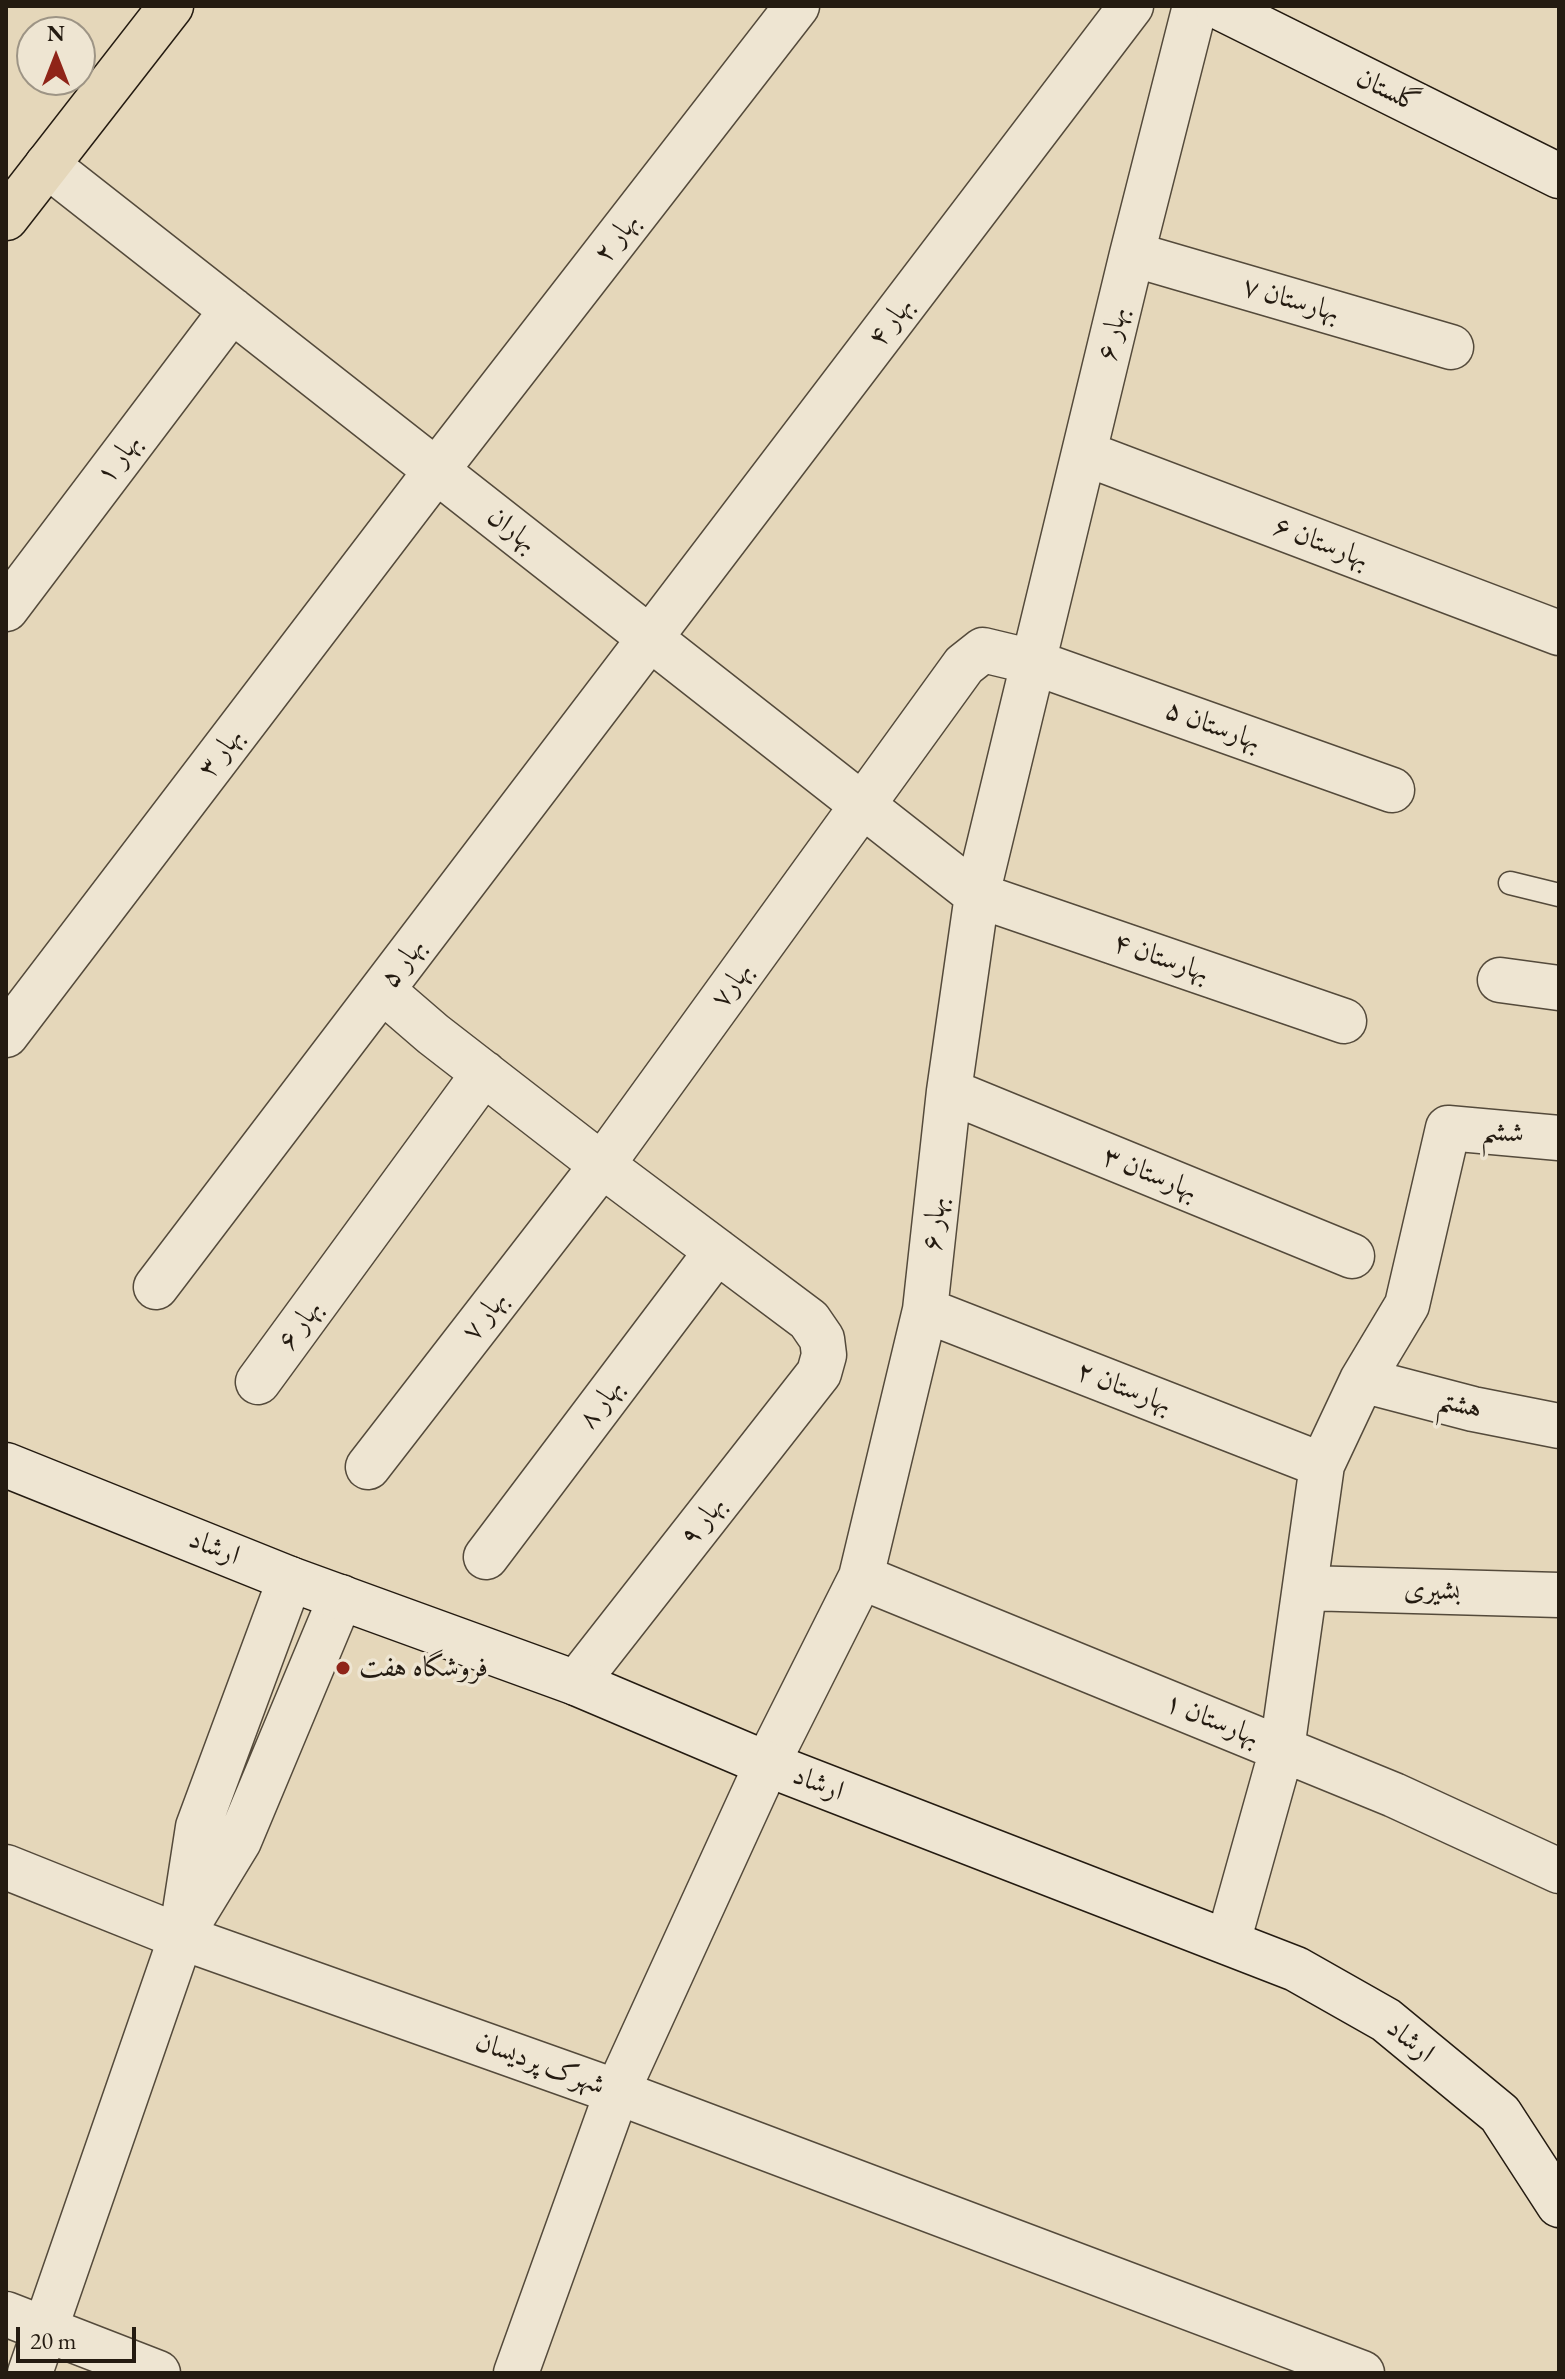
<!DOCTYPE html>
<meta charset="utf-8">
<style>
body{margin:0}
#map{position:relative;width:1565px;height:2379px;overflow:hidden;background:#e5d7ba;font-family:"EB Garamond",serif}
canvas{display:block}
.frame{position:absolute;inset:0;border:8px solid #241b11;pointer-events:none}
.north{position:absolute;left:16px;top:16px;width:80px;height:80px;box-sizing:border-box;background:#eee5d2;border:2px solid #9d9485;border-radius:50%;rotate:0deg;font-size:22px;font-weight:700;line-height:32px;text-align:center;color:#241b11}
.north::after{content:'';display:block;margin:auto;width:28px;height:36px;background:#8f2418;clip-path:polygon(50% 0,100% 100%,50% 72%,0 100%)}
.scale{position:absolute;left:16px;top:2327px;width:120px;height:36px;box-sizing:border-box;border:4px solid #241b11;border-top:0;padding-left:10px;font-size:24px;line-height:28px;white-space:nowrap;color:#241b11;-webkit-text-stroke:6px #eee5d2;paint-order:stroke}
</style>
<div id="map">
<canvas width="1565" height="2379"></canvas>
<div class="frame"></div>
<div class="north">N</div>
<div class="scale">20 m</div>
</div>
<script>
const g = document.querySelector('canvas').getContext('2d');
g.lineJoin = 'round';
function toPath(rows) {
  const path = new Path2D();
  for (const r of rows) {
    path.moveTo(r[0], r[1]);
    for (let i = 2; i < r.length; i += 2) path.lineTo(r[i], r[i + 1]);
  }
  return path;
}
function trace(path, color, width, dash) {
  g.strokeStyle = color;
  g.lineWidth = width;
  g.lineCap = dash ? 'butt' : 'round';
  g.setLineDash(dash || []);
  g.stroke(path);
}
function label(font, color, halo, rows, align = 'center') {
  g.font = font + ' "EB Garamond",Amiri,serif';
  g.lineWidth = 7;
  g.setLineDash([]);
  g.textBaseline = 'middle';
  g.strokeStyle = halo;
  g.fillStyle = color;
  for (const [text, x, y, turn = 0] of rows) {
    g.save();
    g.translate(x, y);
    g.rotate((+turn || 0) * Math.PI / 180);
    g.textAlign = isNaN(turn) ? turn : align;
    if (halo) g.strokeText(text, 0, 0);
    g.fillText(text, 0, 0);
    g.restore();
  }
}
const lane = toPath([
 [1510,883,1559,895]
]);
const street = toPath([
 [1195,6,1132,254,977,895,949,1091,925,1310,861,1577,767,1764,617,2092,1362,2373],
 [47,165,977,895,1344,1021],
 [1132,254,1451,347],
 [1084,453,1559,633],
 [6,609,232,310],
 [1500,980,1559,988],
 [382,990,433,1034,602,1165,809,1320,822,1339,824,1355,819,1373,576,1683],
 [6,1035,436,471,797,6],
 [949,1091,1352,1256],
 [156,1287,1131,6],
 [925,1310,1322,1465],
 [1362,1380,1473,1409,1559,1426],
 [258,1382,484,1073],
 [368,1467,602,1165,964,665,983,650,1033,662,1392,790],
 [486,1557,717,1251],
 [861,1577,1394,1795,1559,1871],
 [1305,1588,1559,1595],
 [6,1867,181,1937,617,2092,516,2373],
 [192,1918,239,1841,341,1597],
 [1228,1942,1282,1749,1322,1465,1362,1380,1407,1305,1448,1128,1559,1138],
 [6,2314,158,2373],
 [30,2373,181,1937,198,1827,290,1579]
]);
const secondary = toPath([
 [1217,6,1559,176],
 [6,1465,290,1579,576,1683,767,1764,1296,1969,1386,2020,1500,2114,1559,2205]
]);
const highway = toPath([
 [6,218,171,6]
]);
trace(lane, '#544a3b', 25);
trace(street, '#544a3b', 47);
trace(secondary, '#241b11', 47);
trace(highway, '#241b11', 47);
trace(lane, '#eee5d2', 22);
trace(street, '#eee5d2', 44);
trace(secondary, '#eee5d2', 44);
trace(highway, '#e5d7ba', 44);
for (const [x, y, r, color] of [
 [343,1668,8,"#8f2418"]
]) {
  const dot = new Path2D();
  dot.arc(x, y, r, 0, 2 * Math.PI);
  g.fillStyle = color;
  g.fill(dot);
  trace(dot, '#eee5d2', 3);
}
label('28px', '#241b11', '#eee5d2', [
 ["گلستان",1388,91,26],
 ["بهار ۲",617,238,-52],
 ["بهارستان ۷",1291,300,16],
 ["بهار ۴",891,322,-53],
 ["بهار ۶",1113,334,-77],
 ["بهار ۱",119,459,-53],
 ["بهاران",512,530,38],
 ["بهارستان ۶",1321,543,21],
 ["بهارستان ۵",1213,726,20],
 ["بهار ۳",221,753,-53],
 ["بهارستان ۴",1161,958,19],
 ["بهار ۵",403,963,-53],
 ["بهار۷",732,985,-54],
 ["ششم",1503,1133,5],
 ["بهارستان ۳",1150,1174,22],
 ["بهار ۶",935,1224,-84],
 ["بهار ۷",485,1316,-52],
 ["بهار ۶",300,1325,-54],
 ["بهارستان ۲",1124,1388,21],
 ["بهار ۸",601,1404,-53],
 ["هشتم",1460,1405,14],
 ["بهار ۹",703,1521,-52],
 ["ارشاد",214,1548,22],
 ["بشیری",1432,1591,2],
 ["بهارستان ۱",1212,1720,22],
 ["ارشاد",818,1784,21],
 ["ارشاد",1410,2041,39],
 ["شهرک پردیسان",540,2064,20]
]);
label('28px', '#241b11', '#eee5d2', [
 ["فروشگاه هفت",359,1668]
], 'left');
</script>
